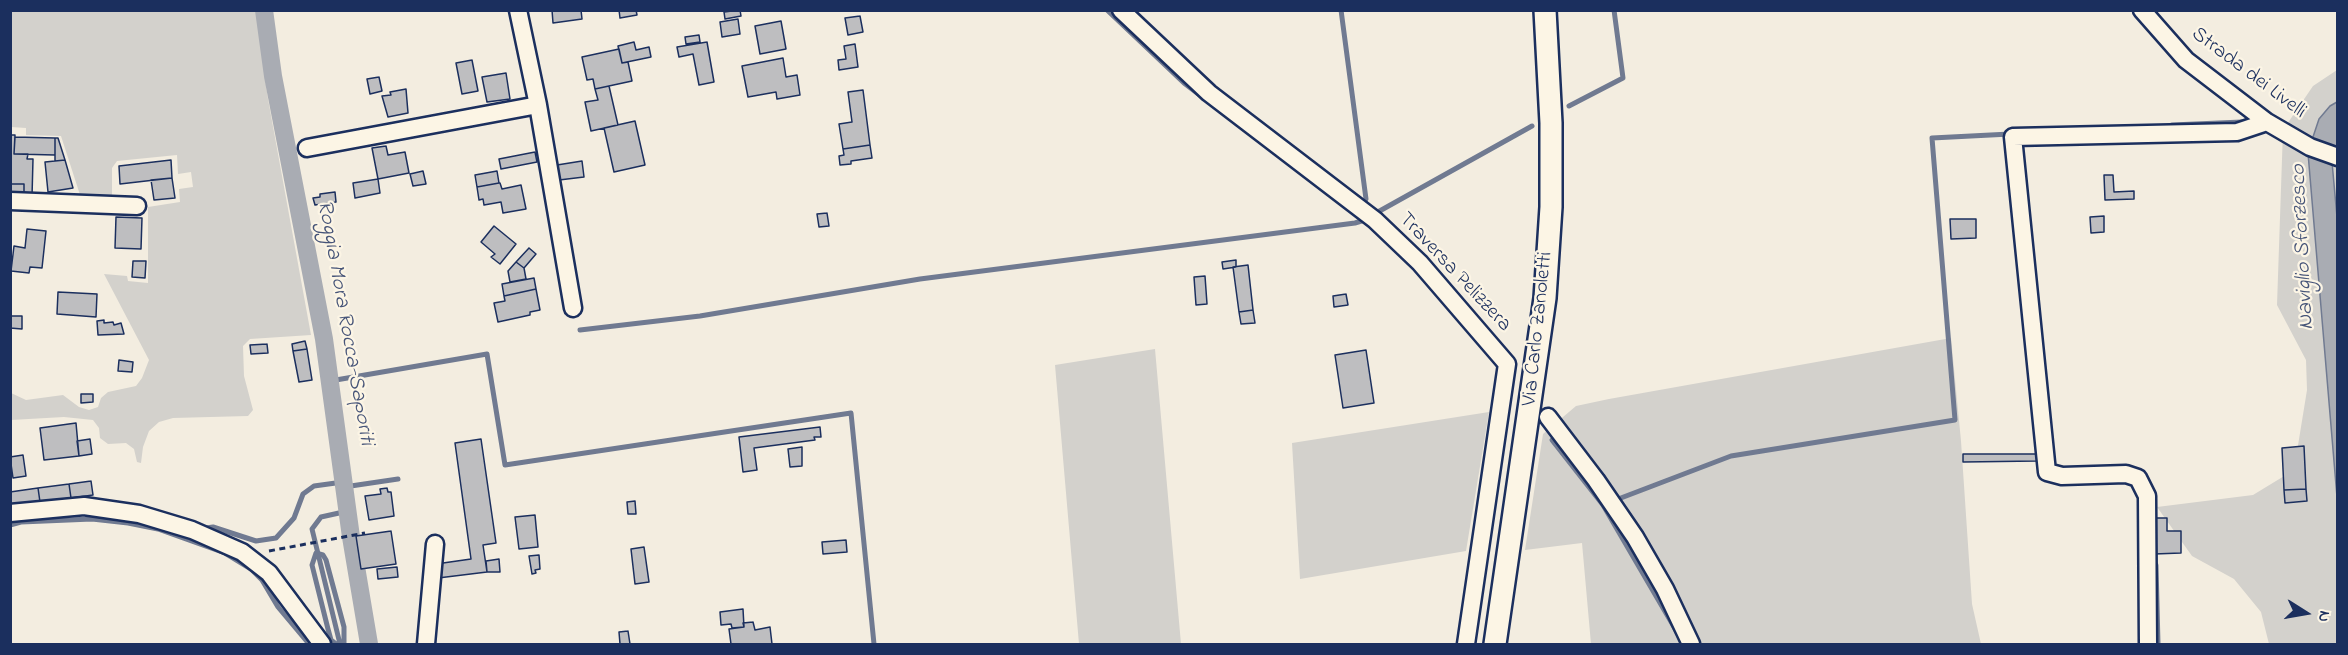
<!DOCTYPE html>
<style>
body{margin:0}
#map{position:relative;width:2348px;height:655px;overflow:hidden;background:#f3ede0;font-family:"Indie Flower",sans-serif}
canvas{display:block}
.frame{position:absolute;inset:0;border:12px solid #1b2f5e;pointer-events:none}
.north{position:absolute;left:2276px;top:583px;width:60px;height:60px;-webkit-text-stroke:4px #fcf5e5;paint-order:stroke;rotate:101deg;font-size:16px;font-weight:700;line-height:24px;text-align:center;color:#1b2f5e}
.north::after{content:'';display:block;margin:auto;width:21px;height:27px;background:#1b2f5e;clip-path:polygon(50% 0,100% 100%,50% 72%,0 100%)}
</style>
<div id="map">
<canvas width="2348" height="655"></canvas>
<div class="frame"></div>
<div class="north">N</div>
</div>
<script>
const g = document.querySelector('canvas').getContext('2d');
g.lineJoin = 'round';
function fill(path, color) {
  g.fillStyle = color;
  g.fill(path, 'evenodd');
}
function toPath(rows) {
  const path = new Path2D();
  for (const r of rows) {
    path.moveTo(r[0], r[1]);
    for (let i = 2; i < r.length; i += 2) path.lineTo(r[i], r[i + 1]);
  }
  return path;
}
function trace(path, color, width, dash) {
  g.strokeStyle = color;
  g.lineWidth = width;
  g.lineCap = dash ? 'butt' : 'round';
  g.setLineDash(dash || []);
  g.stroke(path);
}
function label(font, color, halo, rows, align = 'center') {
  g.font = font + ' "Indie Flower",sans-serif';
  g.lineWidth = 4.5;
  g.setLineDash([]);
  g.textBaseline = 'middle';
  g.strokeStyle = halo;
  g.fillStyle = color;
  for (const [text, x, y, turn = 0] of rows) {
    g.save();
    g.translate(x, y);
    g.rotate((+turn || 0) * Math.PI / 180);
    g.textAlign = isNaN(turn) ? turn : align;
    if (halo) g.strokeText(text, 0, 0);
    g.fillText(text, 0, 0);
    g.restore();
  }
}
fill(toPath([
 [11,11,256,11,268,99,311,335,250,339,243,346,244,376,253,410,248,416,173,418,159,422,149,431,143,447,141,463,137,462,134,449,126,443,108,444,100,438,99,428,93,420,64,417,11,420,11,393,26,400,63,395,79,407,89,410,98,407,101,398,108,392,136,386,142,378,149,360,104,274,127,276,128,281,148,283,148,207,180,202,179,189,193,187,191,172,178,174,177,155,117,161,112,168,112,196,81,198,61,136,26,135,26,128,11,127],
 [2337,70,2337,644,2269,644,2261,612,2234,579,2192,556,2157,507,2253,495,2294,470,2307,390,2306,360,2277,305,2283,130,2313,86],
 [1951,338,1961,441,1972,604,1981,644,1591,644,1582,543,1525,550,1543,434,1576,406,1609,399],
 [1155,349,1181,644,1079,644,1055,365],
 [1489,412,1466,551,1300,579,1292,443]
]), '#d3d1cc');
const water = toPath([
 [2337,102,2338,132,2337,149,2312,140,2319,119,2330,106,2337,102],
 [2308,153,2332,162,2337,217,2337,497,2308,153]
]);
fill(water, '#a9acb3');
trace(water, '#707a91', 1.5);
trace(toPath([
 [1107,10,1184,83,1201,96],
 [1341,10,1366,199,1364,203],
 [1569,106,1623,78,1614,10],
 [2172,125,2242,122],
 [1376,213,1532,126],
 [580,330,700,316,920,279,1355,223,1368,219],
 [330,381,487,354,505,465,851,413,874,644],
 [1552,440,1603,505,1677,632],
 [344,487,398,479],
 [1613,501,1731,456,1955,420,1932,138,2010,134],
 [10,525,21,522,92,519,128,523,158,529,225,553,251,569,262,580,278,607,309,644],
 [204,533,206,528,213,527,256,541,276,538,294,518,303,494,314,486,343,482],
 [2156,565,2158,644],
 [336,644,331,640,328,629,312,565,316,553,323,555,326,560,344,627,344,644],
 [340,644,312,529,321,517,348,511]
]), '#707a91', 5);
trace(toPath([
 [264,10,273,76,324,339,351,537,369,644]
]), '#a9acb3', 18);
const building = toPath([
 [552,10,581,10,582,19,553,23,552,10],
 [619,10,636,10,637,15,620,18,619,10],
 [740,10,741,16,725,19,724,12,740,10],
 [860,16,863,32,848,35,845,18,860,16],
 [738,19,740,34,722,37,720,22,738,19],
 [781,21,786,49,760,54,755,26,781,21],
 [699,35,700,42,686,44,685,37,699,35],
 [634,42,636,50,649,47,651,57,622,63,618,46,634,42],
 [707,42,714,82,699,85,693,54,679,57,677,47,707,42],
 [855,44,858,67,839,70,838,60,846,59,844,46,855,44],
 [619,49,622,63,628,62,632,81,595,89,593,79,587,80,582,57,619,49],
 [783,58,786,77,797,75,800,95,777,99,776,92,748,97,742,66,783,58],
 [472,60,478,91,462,94,456,63,472,60],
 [506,73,510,99,487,102,482,77,506,73],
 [379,77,382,91,370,94,367,79,379,77],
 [609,86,618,125,591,131,585,102,598,100,595,89,609,86],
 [406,89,408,113,388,117,382,96,391,95,390,92,406,89],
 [863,90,870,145,843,149,839,124,852,122,848,92,863,90],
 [635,121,645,165,614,172,604,128,635,121],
 [10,135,15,135,14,154,28,154,27,159,33,159,32,197,24,197,24,184,10,184,10,135],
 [15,137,55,138,55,155,14,154,15,137],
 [55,138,58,138,65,160,55,161,55,138],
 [870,145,872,158,851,161,851,164,840,165,839,156,844,155,843,149,870,145],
 [386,146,388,155,405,152,409,173,378,179,372,148,386,146],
 [535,152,537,162,501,169,499,159,535,152],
 [65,160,73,188,48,192,45,162,65,160],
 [171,160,172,178,120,184,119,166,171,160],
 [582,161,584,177,559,180,557,165,582,161],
 [423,171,426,184,413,186,410,174,423,171],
 [497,171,499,183,477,187,475,175,497,171],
 [2104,175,2113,175,2114,192,2134,191,2134,199,2105,200,2104,175],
 [172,178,175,198,154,200,151,180,172,178],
 [378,179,380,193,355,198,353,183,378,179],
 [499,183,500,183,502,189,521,185,526,209,503,213,501,202,484,205,483,199,479,200,477,187,499,183],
 [10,184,24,184,24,200,10,199,10,184],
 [335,192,336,202,315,205,313,198,320,197,320,194,335,192],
 [827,213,829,226,819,227,817,214,827,213],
 [2104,216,2104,232,2091,233,2090,217,2104,216],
 [116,217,142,218,141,249,115,248,116,217],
 [1950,219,1976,219,1976,238,1951,239,1950,219],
 [494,226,516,244,500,264,491,257,495,254,481,242,494,226],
 [27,229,46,231,42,268,30,267,29,273,11,271,14,246,25,248,27,229],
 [529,248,536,254,524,268,516,262,529,248],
 [1236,260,1236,267,1223,269,1222,262,1236,260],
 [133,261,146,261,145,278,132,277,133,261],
 [516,262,524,268,526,279,510,282,508,271,516,262],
 [1248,265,1253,310,1239,312,1233,267,1248,265],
 [1205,276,1207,304,1196,305,1194,277,1205,276],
 [534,278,536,289,504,296,502,284,534,278],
 [536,289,540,310,530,312,530,315,498,322,494,303,505,301,504,296,536,289],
 [58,292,97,294,96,317,57,314,58,292],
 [1346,294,1348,305,1334,307,1333,296,1346,294],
 [1253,310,1255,323,1241,324,1239,312,1253,310],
 [10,316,22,316,22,329,10,328,10,316],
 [104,320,104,323,113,322,114,325,121,323,124,334,98,335,97,321,104,320],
 [305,341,307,349,293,351,292,344,305,341],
 [267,344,268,353,251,354,250,345,267,344],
 [307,349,312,380,299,382,293,351,307,349],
 [1366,350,1374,403,1343,408,1335,355,1366,350],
 [119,360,133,362,132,372,118,371,119,360],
 [81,394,93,394,93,402,81,403,81,394],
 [76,423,79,456,44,460,40,428,76,423],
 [820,427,821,437,814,437,815,440,754,448,757,470,743,472,739,437,820,427],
 [90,439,92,454,79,456,77,441,90,439],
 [481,439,496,543,483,545,487,572,438,578,436,564,471,559,455,443,481,439],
 [2304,446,2306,489,2284,490,2282,448,2304,446],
 [802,447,802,466,790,467,788,449,802,447],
 [1963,454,2038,454,2037,461,1963,462,1963,454],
 [23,455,26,476,13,478,10,457,23,455],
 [91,481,93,495,71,498,69,484,91,481],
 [69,484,71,498,40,502,38,488,69,484],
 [38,488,40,502,10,507,10,492,38,488],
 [387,488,388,492,391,492,394,516,369,520,365,496,381,494,380,489,387,488],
 [2306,489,2307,501,2285,503,2284,490,2306,489],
 [635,501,636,514,628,514,627,502,635,501],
 [535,515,538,547,519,549,515,517,535,515],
 [2153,518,2167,518,2167,531,2181,531,2181,553,2154,554,2153,518],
 [391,531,396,564,361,569,356,536,391,531],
 [846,540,847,552,823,554,822,542,846,540],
 [644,547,649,582,635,584,631,549,644,547],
 [539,555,540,569,535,570,536,573,532,574,529,556,539,555],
 [499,559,500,572,487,572,486,561,499,559],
 [397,567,398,577,378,579,377,569,397,567],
 [743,609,744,627,732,628,731,624,721,625,720,612,743,609],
 [753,622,755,630,770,627,772,644,731,644,729,629,744,627,743,623,753,622],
 [628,631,630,644,620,644,619,632,628,631]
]);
fill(building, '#bebec0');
trace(building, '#1b2f5e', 1.5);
const minor = toPath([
 [518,10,538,105,573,308],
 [1121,10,1209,93,1375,220,1420,263,1507,364,1466,644],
 [2142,10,2186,60,2267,122,2310,147,2338,157],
 [307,148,538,105],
 [10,201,137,206],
 [1548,417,1596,480,1635,537,1665,589,1691,644],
 [10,513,84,506,139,514,192,530,242,552,269,573,322,644],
 [426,644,435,544],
 [2148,644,2147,496,2138,478,2126,474,2062,476,2047,472,2013,137,2237,132,2267,122]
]);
const major = toPath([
 [1495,644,1545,298,1551,207,1551,123,1545,10]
]);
trace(minor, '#1b2f5e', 21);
trace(major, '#1b2f5e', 26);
trace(toPath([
 [269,551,365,533]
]), '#1b2f5e', 3, [6, 4.5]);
trace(minor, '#fcf5e5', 16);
trace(major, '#fcf5e5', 21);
label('21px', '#1b2f5e', '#fcf5e5', [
 ["Strada dei Livelli",2248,74,37],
 ["Traversa Pelizzera",1454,273,47],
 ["Via Carlo Zanoletti",1539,329,-84]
]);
label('italic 22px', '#465478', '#fcf5e5', [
 ["Naviglio Sforzesco",2304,247,-93],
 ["Roggia Mora Rocca-Saporiti",344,323,80]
]);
</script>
